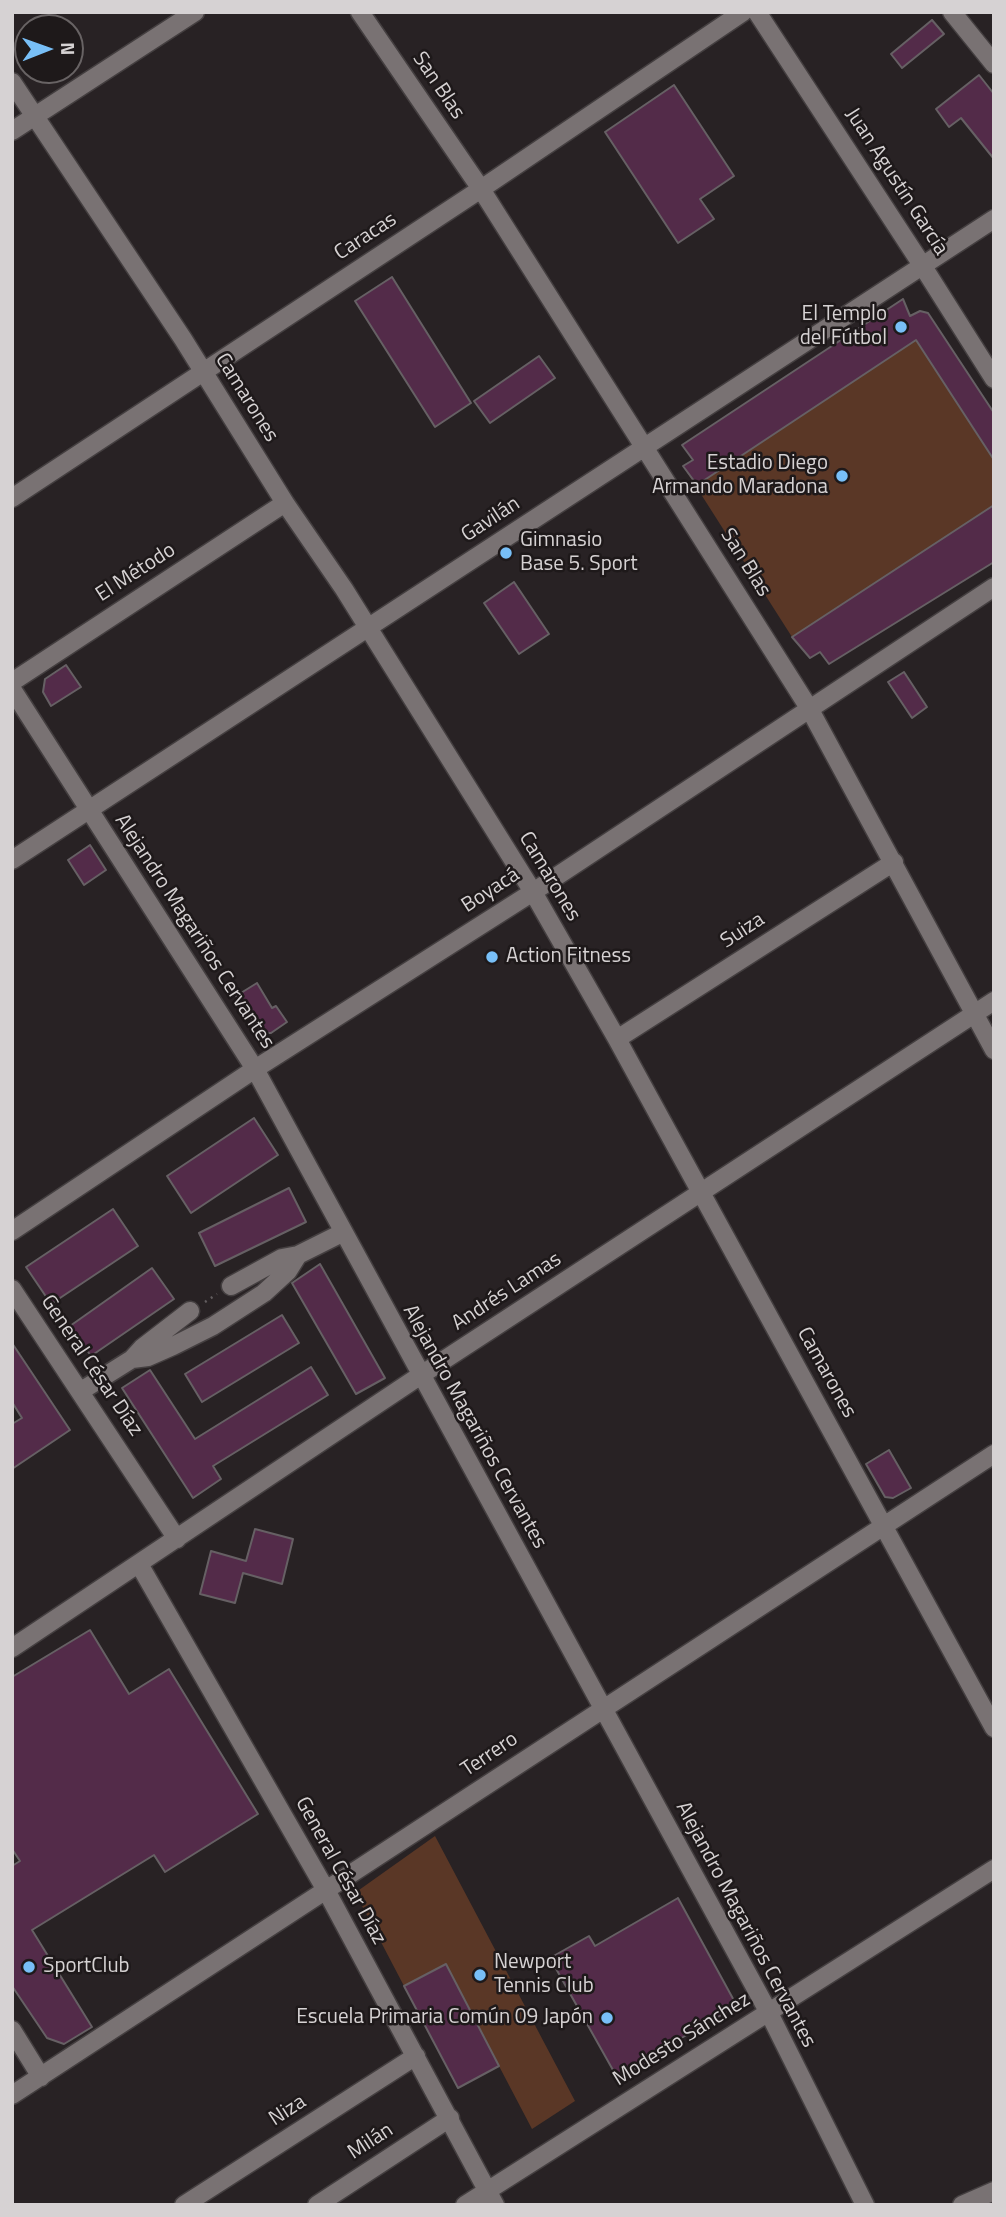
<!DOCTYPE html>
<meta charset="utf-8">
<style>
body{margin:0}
#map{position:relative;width:1006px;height:2217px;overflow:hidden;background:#282224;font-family:"Titillium Web",sans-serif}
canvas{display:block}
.frame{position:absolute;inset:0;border:14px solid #d6d2d3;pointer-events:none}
.north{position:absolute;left:14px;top:14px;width:70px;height:70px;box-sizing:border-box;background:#1e191a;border:2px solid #686364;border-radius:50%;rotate:89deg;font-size:19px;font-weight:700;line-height:28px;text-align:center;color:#d6d2d3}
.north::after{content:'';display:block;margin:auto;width:24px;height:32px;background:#78bff7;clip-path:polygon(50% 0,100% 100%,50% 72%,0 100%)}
</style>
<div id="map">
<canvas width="1006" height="2217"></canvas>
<div class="frame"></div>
<div class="north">N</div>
</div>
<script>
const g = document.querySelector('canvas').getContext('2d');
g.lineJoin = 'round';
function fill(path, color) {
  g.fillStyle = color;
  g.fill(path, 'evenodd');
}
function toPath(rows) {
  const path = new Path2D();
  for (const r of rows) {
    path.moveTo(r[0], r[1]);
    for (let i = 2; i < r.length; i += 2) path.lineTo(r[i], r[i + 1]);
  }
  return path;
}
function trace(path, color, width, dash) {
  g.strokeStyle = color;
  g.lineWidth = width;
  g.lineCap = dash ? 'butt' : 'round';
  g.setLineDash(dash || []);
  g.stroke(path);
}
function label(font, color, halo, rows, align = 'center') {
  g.font = font + ' "Titillium Web",sans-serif';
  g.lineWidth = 5;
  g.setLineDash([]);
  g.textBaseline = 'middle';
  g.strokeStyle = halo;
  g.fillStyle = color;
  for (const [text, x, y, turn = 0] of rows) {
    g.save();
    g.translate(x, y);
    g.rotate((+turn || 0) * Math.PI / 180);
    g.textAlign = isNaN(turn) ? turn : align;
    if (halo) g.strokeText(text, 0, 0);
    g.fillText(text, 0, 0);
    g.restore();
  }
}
fill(toPath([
 [903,299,910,315,920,311,928,313,994,413,994,562,810,658,792,637,683,466,693,460,682,445],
 [435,1836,575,2101,532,2129,446,1965,404,1986,360,1902,359,1890]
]), '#5a3726');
const building = toPath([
 [932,20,944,34,902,68,891,54,932,20],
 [979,75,994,94,994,159,961,118,949,127,936,109,979,75],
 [674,85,734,176,700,199,714,219,678,243,605,132,674,85],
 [392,277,471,403,435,427,355,301,392,277],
 [903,299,910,316,920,311,928,313,994,413,994,460,916,340,697,485,683,466,693,460,682,445,903,299],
 [539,356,555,378,490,423,474,401,539,356],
 [994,505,994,562,829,664,820,652,810,658,792,637,994,505],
 [514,582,549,634,519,654,484,603,514,582],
 [66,665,81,687,51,706,43,692,45,679,66,665],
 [904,672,927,707,912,718,888,682,904,672],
 [90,845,106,870,84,885,68,860,90,845],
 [257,983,272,1008,276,1006,287,1022,271,1033,262,1033,236,996,257,983],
 [254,1118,278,1155,191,1213,167,1176,254,1118],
 [289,1188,306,1222,215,1266,199,1233,289,1188],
 [113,1209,138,1246,51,1304,26,1267,113,1209],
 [320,1264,385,1378,356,1394,292,1283,320,1264],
 [152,1268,174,1299,91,1356,70,1326,152,1268],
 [282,1315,299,1343,202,1402,185,1374,282,1315],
 [12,1343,70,1430,12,1469,12,1424,22,1418,12,1402,12,1343],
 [311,1367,328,1395,213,1466,221,1479,193,1498,122,1388,150,1370,195,1439,311,1367],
 [889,1450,911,1488,893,1498,885,1497,866,1464,889,1450],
 [255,1529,293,1539,282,1584,243,1573,235,1603,200,1594,211,1551,246,1561,255,1529],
 [90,1630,129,1694,169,1669,258,1814,165,1872,154,1855,32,1930,92,2027,64,2044,47,2038,12,1986,12,1866,20,1861,12,1849,12,1677,90,1630],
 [678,1898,737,2006,652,2055,654,2058,618,2079,550,1958,589,1936,595,1946,678,1898],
 [446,1964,499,2066,458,2088,404,1986,446,1964]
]);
fill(building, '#532b49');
trace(building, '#666064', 2);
const minor = toPath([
 [360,12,481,189,809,708,994,1050],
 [757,12,922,265,994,379],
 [952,12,994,64],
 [12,82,183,339,285,503,344,589,533,892,617,1039,994,1728],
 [12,131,195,12],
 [12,498,481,189,743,12],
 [12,682,285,503],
 [12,689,255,1069,769,2013,865,2205],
 [12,860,994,219],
 [617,1039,894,862],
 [12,1231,255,1069,533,892,994,587],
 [231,1286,282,1258,298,1255],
 [12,1289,177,1539],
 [132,1359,142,1348,190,1311],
 [81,1391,132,1359,148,1357,173,1346,213,1326,264,1293,288,1271,298,1255,342,1233],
 [139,1564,327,1892,495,2205],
 [12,1648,421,1375,994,1001],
 [12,2030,41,2077],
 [12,2095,994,1454],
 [184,2205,416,2056],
 [317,2205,450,2118],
 [465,2205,994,1869],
 [962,2205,994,2191]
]);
trace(minor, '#443f40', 21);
trace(toPath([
 [205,1302,217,1294]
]), '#625d5f', 2.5, [2, 5]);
trace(minor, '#797273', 18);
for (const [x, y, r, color] of [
 [901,327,7,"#78bff7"],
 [842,476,7,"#78bff7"],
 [506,553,7,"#78bff7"],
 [492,957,7,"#78bff7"],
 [29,1967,7,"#78bff7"],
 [480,1975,7,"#78bff7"],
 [607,2018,7,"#78bff7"]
]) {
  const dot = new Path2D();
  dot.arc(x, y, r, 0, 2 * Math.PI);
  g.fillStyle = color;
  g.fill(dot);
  trace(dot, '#1e191a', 2.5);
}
label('21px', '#d6d2d3', '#1e191a', [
 ["San Blas",438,86,56],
 ["Juan Agustín García",896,182,57],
 ["Caracas",366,237,-33],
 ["Camarones",246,398,58],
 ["Gavilán",491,520,-33],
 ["San Blas",745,563,58],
 ["El Método",136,573,-33],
 ["Camarones",549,877,59],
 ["Boyacá",491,891,-33],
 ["Suiza",743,931,-33],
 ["Alejandro Magariños Cervantes",194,932,57],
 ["Andrés Lamas",507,1292,-33],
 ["General César Díaz",91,1366,56],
 ["Camarones",826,1373,61],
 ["Alejandro Magariños Cervantes",474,1427,61],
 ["Terrero",490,1755,-34],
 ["General César Díaz",340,1871,61],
 ["Alejandro Magariños Cervantes",745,1925,62],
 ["Modesto Sánchez",682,2040,-32],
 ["Niza",288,2111,-33],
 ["Milán",371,2142,-33]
]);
label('21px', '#d6d2d3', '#1e191a', [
 ["El Templo",887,315,"right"],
 ["del Fútbol",887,339,"right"],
 ["Estadio Diego",828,464,"right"],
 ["Armando Maradona",828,488,"right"],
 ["Gimnasio",520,541],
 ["Base 5. Sport",520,565],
 ["Action Fitness",506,957],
 ["Newport",494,1963],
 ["Tennis Club",494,1987],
 ["SportClub",43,1967],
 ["Escuela Primaria Común 09 Japón",593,2018,"right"]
], 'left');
</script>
